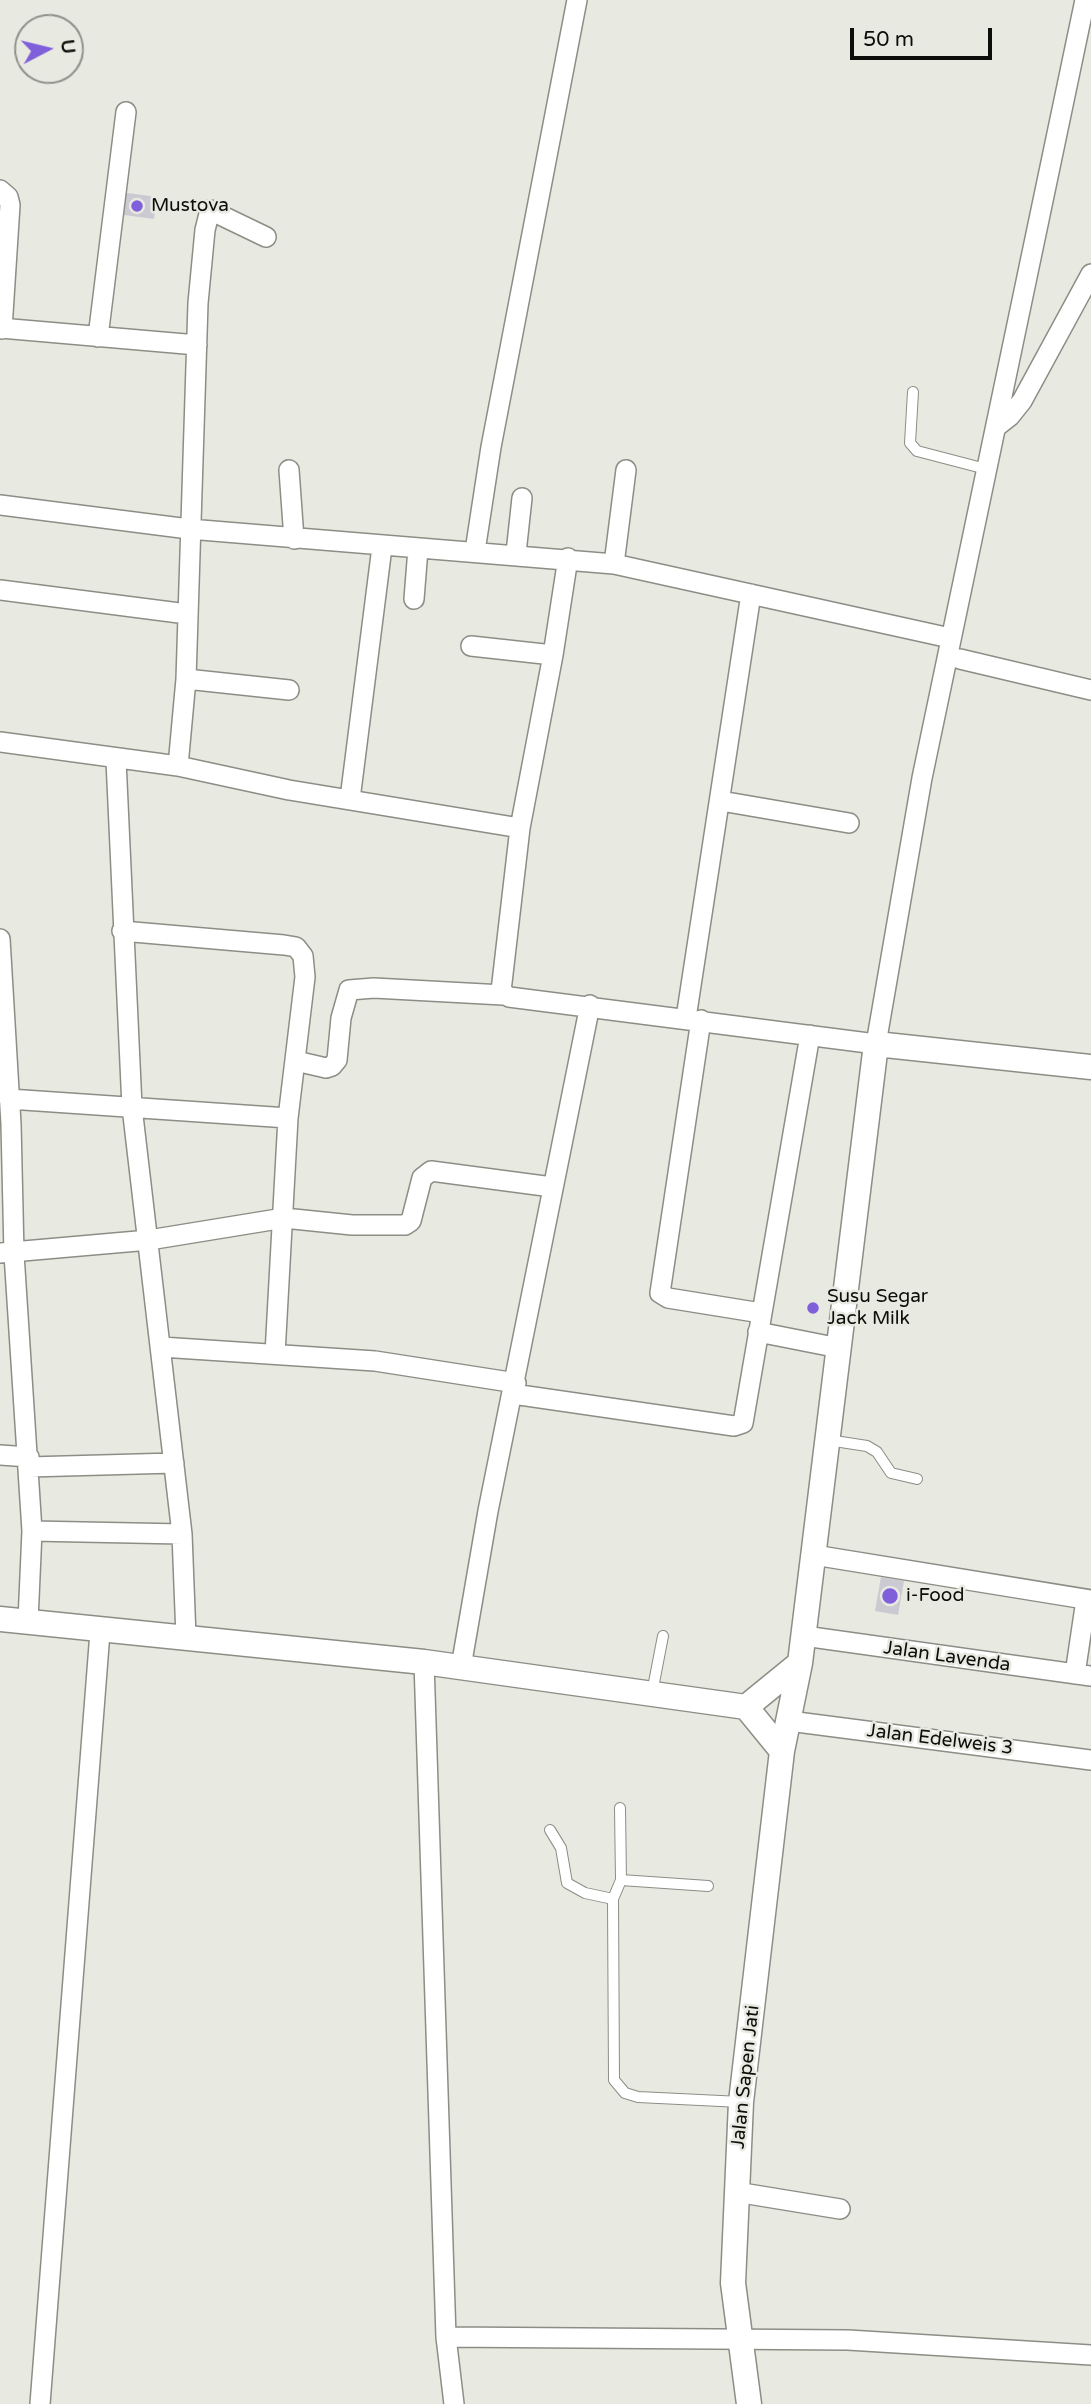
<!DOCTYPE html>
<style>
body{margin:0}
#map{position:relative;width:1091px;height:2404px;overflow:hidden;background:#e8e9e1;font-family:"Varela Round",sans-serif}
canvas{display:block}
.north{position:absolute;left:14px;top:14px;width:70px;height:70px;box-sizing:border-box;background:#e8e9e1;border:2px solid #90918b;border-radius:50%;rotate:83deg;font-size:19px;font-weight:700;line-height:28px;text-align:center;color:#0d0d0a}
.north::after{content:'';display:block;margin:auto;width:24px;height:32px;background:#7f60da;clip-path:polygon(50% 0,100% 100%,50% 72%,0 100%)}
.scale{position:absolute;left:850px;top:28px;width:142px;height:32px;box-sizing:border-box;border:4px solid #0d0d0a;border-top:0;padding-left:9px;font-size:21px;line-height:24px;white-space:nowrap;color:#0d0d0a;-webkit-text-stroke:5px #e8e9e1;paint-order:stroke}
</style>
<div id="map">
<canvas width="1091" height="2404"></canvas>
<div class="north">U</div>
<div class="scale">50 m</div>
</div>
<script>
const g = document.querySelector('canvas').getContext('2d');
g.lineJoin = 'round';
function fill(path, color) {
  g.fillStyle = color;
  g.fill(path, 'evenodd');
}
function toPath(rows) {
  const path = new Path2D();
  for (const r of rows) {
    path.moveTo(r[0], r[1]);
    for (let i = 2; i < r.length; i += 2) path.lineTo(r[i], r[i + 1]);
  }
  return path;
}
function trace(path, color, width, dash) {
  g.strokeStyle = color;
  g.lineWidth = width;
  g.lineCap = dash ? 'butt' : 'round';
  g.setLineDash(dash || []);
  g.stroke(path);
}
function label(font, color, halo, rows, align = 'center') {
  g.font = font + ' "Varela Round",sans-serif';
  g.lineWidth = 5;
  g.setLineDash([]);
  g.textBaseline = 'middle';
  g.strokeStyle = halo;
  g.fillStyle = color;
  for (const [text, x, y, turn = 0] of rows) {
    g.save();
    g.translate(x, y);
    g.rotate((+turn || 0) * Math.PI / 180);
    g.textAlign = isNaN(turn) ? turn : align;
    if (halo) g.strokeText(text, 0, 0);
    g.fillText(text, 0, 0);
    g.restore();
  }
}
fill(toPath([
 [120,192,157,197,154,219,117,214],
 [881,1577,904,1581,898,1615,875,1611]
]), '#cbcad2');
const service = toPath([
 [913,392,910,443,917,451,986,469],
 [828,1440,867,1446,877,1452,891,1473,917,1479],
 [652,1693,663,1636],
 [620,1808,621,1880,613,1899,614,2080,625,2093,638,2097,741,2102],
 [550,1830,561,1848,567,1883,585,1893,613,1899],
 [621,1880,708,1886]
]);
const minor = toPath([
 [0,190,8,197,10,205,2,329],
 [0,328,197,345],
 [98,337,126,112],
 [996,427,1010,416,1022,401,1091,274],
 [289,470,294,539],
 [0,505,189,529,614,564,950,638],
 [475,551,491,447,577,0],
 [516,553,522,498],
 [568,558,553,655,520,828,501,991,509,997,876,1044,922,778,1085,0],
 [614,564,626,470],
 [0,590,187,614],
 [414,599,418,549],
 [471,646,553,655],
 [960,659,1091,690],
 [186,679,289,690],
 [0,742,178,766,289,790,520,828],
 [116,760,132,1107,182,1534,186,1637],
 [178,766,186,679,198,303,205,230,210,210,266,237],
 [350,799,382,547],
 [721,801,849,823],
 [122,931,284,945,296,947,303,956,305,977,288,1118,275,1354],
 [0,939,11,1124,14,1254,32,1531,28,1621],
 [686,1018,751,594],
 [701,1020,660,1293,668,1298,761,1313],
 [296,1061,326,1068,332,1066,337,1060,341,1018,349,990,374,988,503,995],
 [9,1099,288,1118],
 [0,1253,149,1240,284,1218,352,1225,405,1225,411,1221,422,1178,431,1171,552,1187],
 [758,1332,839,1348],
 [161,1347,375,1361,516,1383],
 [513,1394,734,1426,743,1423,810,1035],
 [0,1455,29,1457],
 [29,1467,174,1463],
 [32,1531,182,1534],
 [814,1555,1091,1600],
 [804,1636,1091,1676],
 [424,1662,446,2337,454,2404],
 [461,1667,488,1511,590,1005],
 [1075,1674,1086,1600],
 [789,1721,1091,1760],
 [736,2192,840,2209],
 [446,2337,848,2340,1091,2355],
 [40,2404,100,1632]
]);
const tertiary = toPath([
 [0,1619,424,1662,746,1707,782,1751],
 [746,1707,800,1663],
 [749,2404,733,2283,741,2102,782,1751,800,1663,876,1044,1091,1067]
]);
trace(service, '#8d8d86', 12);
trace(minor, '#8d8d86', 22);
trace(tertiary, '#8d8d86', 27);
trace(service, '#fff', 10);
trace(minor, '#fff', 19);
trace(tertiary, '#fff', 24);
for (const [x, y, r, color] of [
 [137,206,7,"#7f60da"],
 [813,1308,7,"#7f60da"],
 [890,1596,9,"#7f60da"]
]) {
  const dot = new Path2D();
  dot.arc(x, y, r, 0, 2 * Math.PI);
  g.fillStyle = color;
  g.fill(dot);
  trace(dot, '#e8e9e1', 2.5);
}
label('19px', '#0d0d0a', '#e8e9e1', [
 ["Mustova",151,206],
 ["Susu Segar",827,1297],
 ["Jack Milk",827,1319],
 ["i-Food",906,1596]
], 'left');
label('19px', '#0d0d0a', '#e8e9e1', [
 ["Jalan Lavenda",947,1657,8],
 ["Jalan Edelweis 3",940,1740,7],
 ["Jalan Sapen Jati",746,2077,-84]
]);
</script>
